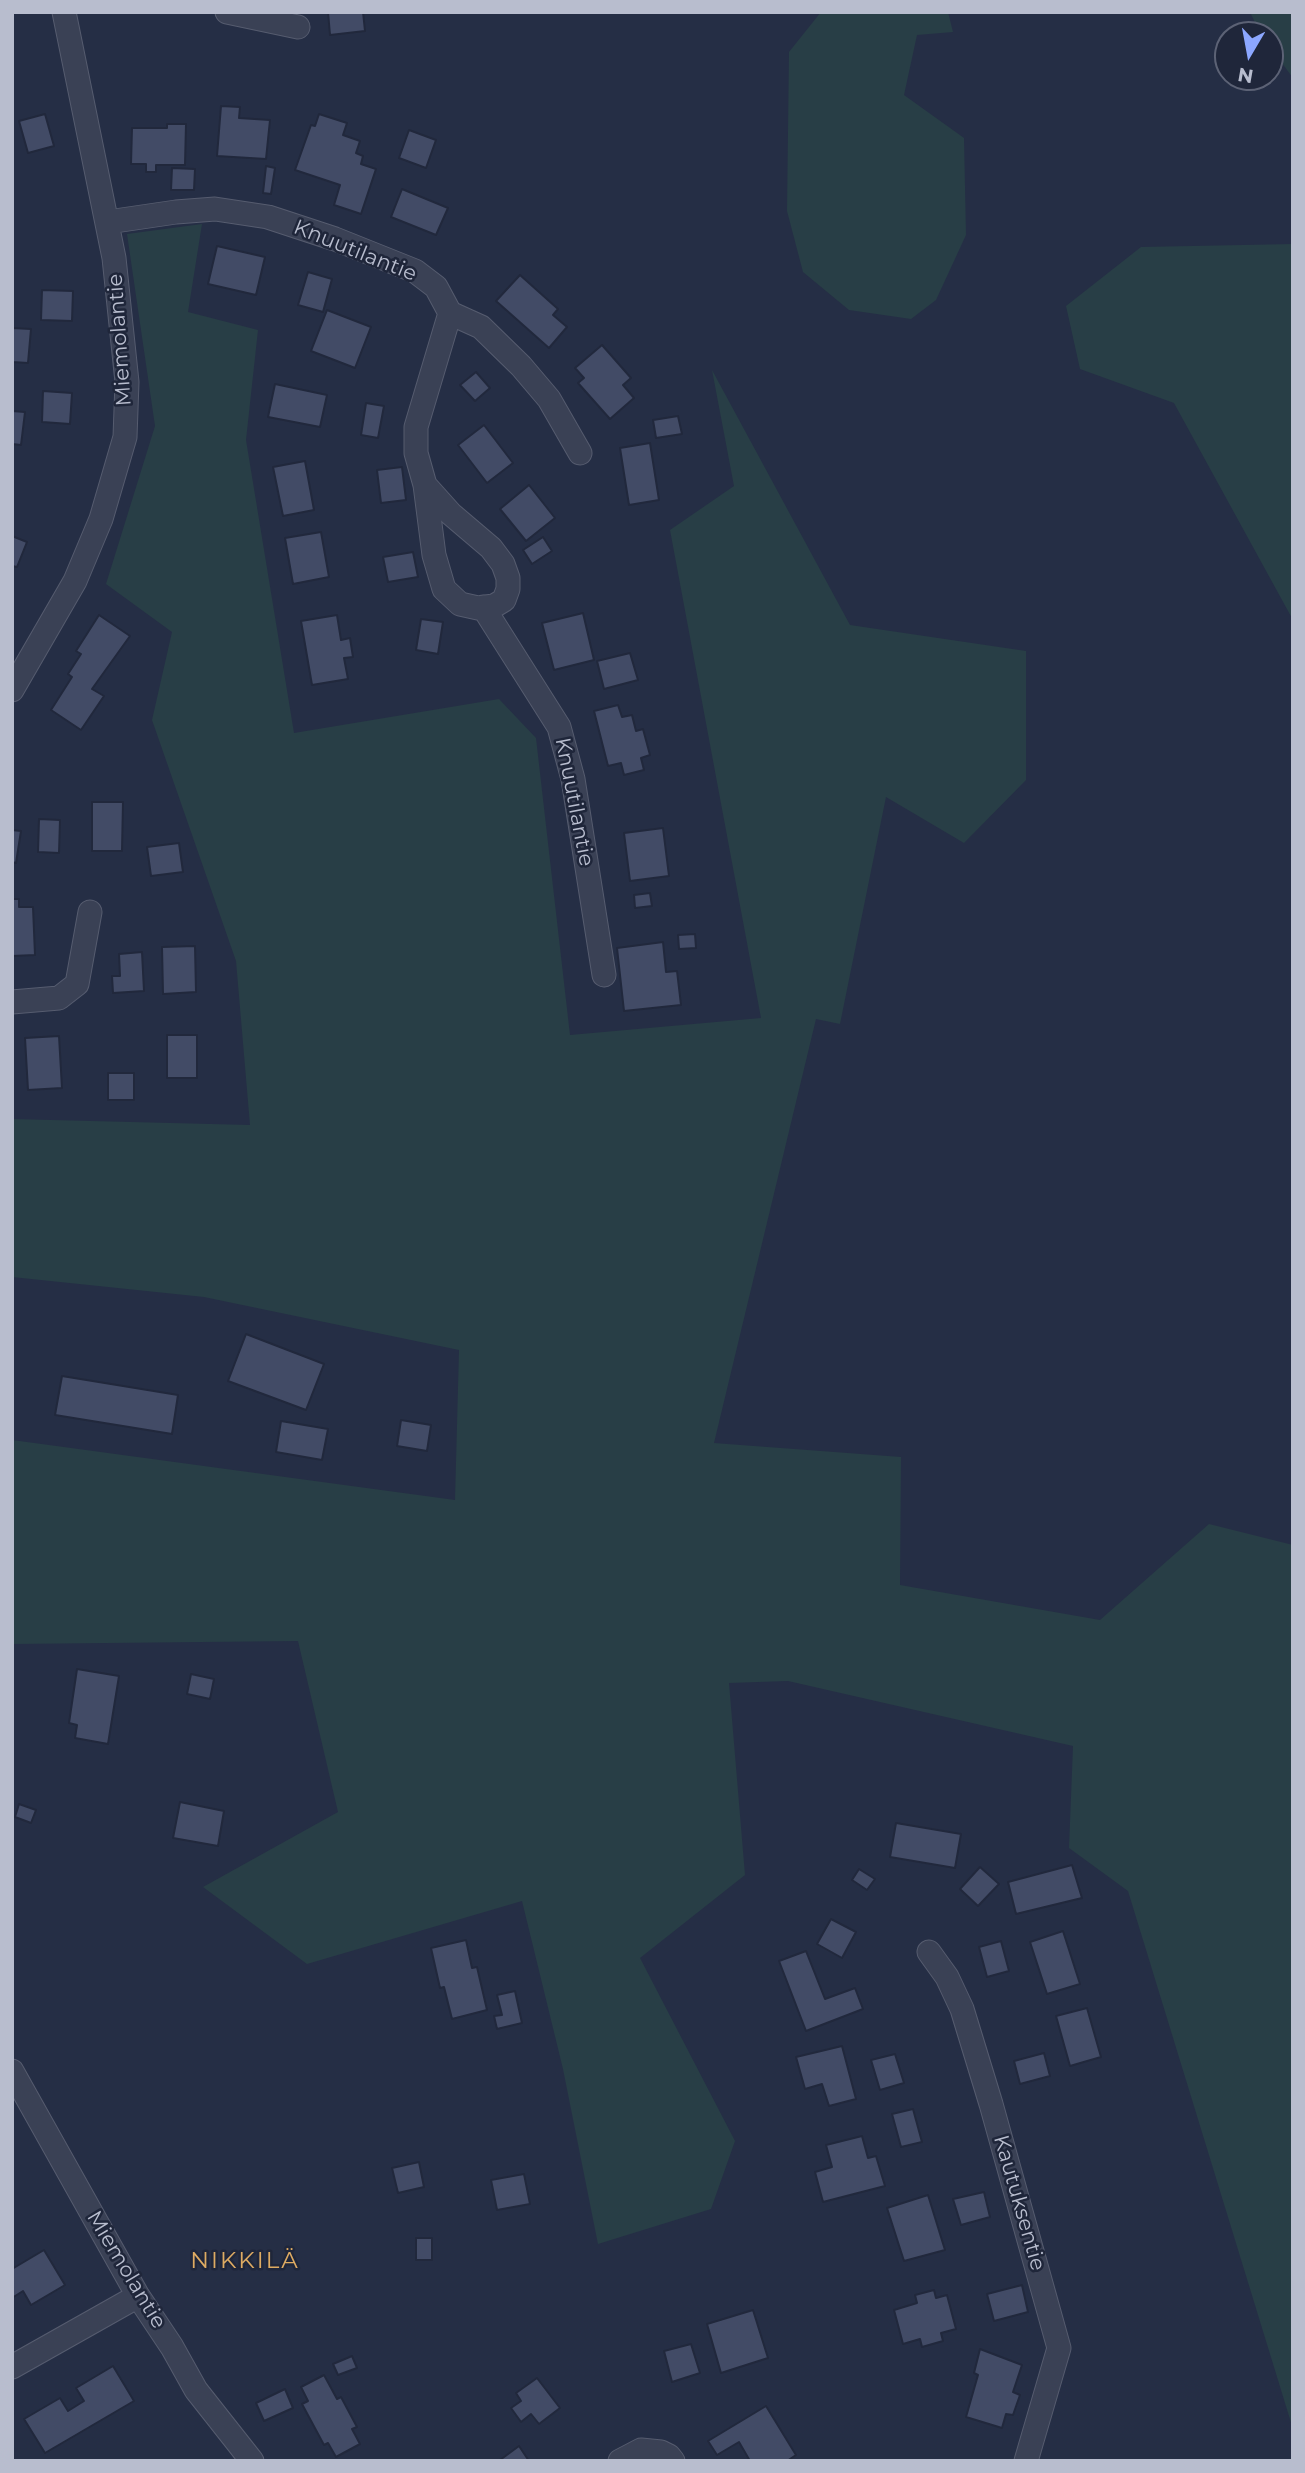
<!DOCTYPE html>
<meta charset="utf-8">
<style>
body{margin:0}
#map{position:relative;width:1305px;height:2473px;overflow:hidden;background:#252e45;font-family:Montserrat,sans-serif}
canvas{display:block}
.frame{position:absolute;inset:0;border:14px solid #b8bdce;pointer-events:none}
.north{position:absolute;left:1214px;top:21px;width:70px;height:70px;box-sizing:border-box;background:#1f263a;border:2px solid #5c6275;border-radius:50%;rotate:190deg;font-size:19px;font-weight:700;line-height:28px;text-align:center;color:#b8bdce}
.north::after{content:'';display:block;margin:auto;width:24px;height:32px;background:#8ca7ff;clip-path:polygon(50% 0,100% 100%,50% 72%,0 100%)}
</style>
<div id="map">
<canvas width="1305" height="2473"></canvas>
<div class="frame"></div>
<div class="north">N</div>
</div>
<script>
const g = document.querySelector('canvas').getContext('2d');
g.lineJoin = 'round';
function fill(path, color) {
  g.fillStyle = color;
  g.fill(path, 'evenodd');
}
function toPath(rows) {
  const path = new Path2D();
  for (const r of rows) {
    path.moveTo(r[0], r[1]);
    for (let i = 2; i < r.length; i += 2) path.lineTo(r[i], r[i + 1]);
  }
  return path;
}
function trace(path, color, width, dash) {
  g.strokeStyle = color;
  g.lineWidth = width;
  g.lineCap = dash ? 'butt' : 'round';
  g.setLineDash(dash || []);
  g.stroke(path);
}
function label(font, color, halo, rows, align = 'center') {
  g.font = font + ' Montserrat,sans-serif';
  g.lineWidth = 5;
  g.setLineDash([]);
  g.textBaseline = 'middle';
  g.strokeStyle = halo;
  g.fillStyle = color;
  for (const [text, x, y, turn = 0] of rows) {
    g.save();
    g.translate(x, y);
    g.rotate((+turn || 0) * Math.PI / 180);
    g.textAlign = isNaN(turn) ? turn : align;
    if (halo) g.strokeText(text, 0, 0);
    g.fillText(text, 0, 0);
    g.restore();
  }
}
fill(toPath([
 [821,12,948,12,953,32,917,35,904,95,964,138,966,235,936,300,911,319,849,310,803,272,787,211,789,52],
 [1250,12,1293,12,1293,78,1270,47,1270,35,1261,35],
 [202,224,188,312,258,330,246,440,294,733,499,699,536,738,570,1035,761,1018,670,530,734,486,712,370,850,625,1026,651,1026,780,964,843,886,797,840,1024,816,1019,714,1443,901,1457,900,1585,1100,1620,1209,1524,1293,1545,1293,2429,1128,1891,1069,1848,1073,1746,788,1681,729,1683,745,1875,640,1958,735,2141,711,2209,598,2244,563,2069,522,1901,307,1964,203,1887,338,1812,298,1641,12,1644,12,1440,455,1500,459,1350,204,1297,12,1277,12,1119,250,1125,236,961,152,720,172,632,106,584,155,426,127,234],
 [1293,244,1293,620,1174,403,1080,369,1066,306,1141,247]
]), '#283e46');
const building = toPath([
 [328,12,363,12,365,31,330,35,328,12],
 [221,106,240,107,239,118,270,120,266,159,217,156,221,106],
 [45,114,54,146,28,153,19,121,45,114],
 [319,114,347,123,343,135,360,141,356,153,363,156,361,164,376,169,361,214,334,205,340,185,295,170,311,125,315,126,319,114],
 [167,124,186,124,185,165,156,165,156,172,146,172,146,164,131,164,132,128,167,128,167,124],
 [409,130,436,140,426,168,399,158,409,130],
 [266,166,275,168,271,194,263,193,266,166],
 [172,168,195,169,194,190,171,190,172,168],
 [402,189,448,208,436,235,391,217,402,189],
 [217,246,265,257,256,295,208,284,217,246],
 [308,272,332,279,323,312,298,305,308,272],
 [520,275,558,309,553,315,567,327,549,348,496,301,520,275],
 [42,290,73,291,72,321,41,320,42,290],
 [327,310,371,327,355,368,311,351,327,310],
 [12,328,31,329,28,363,12,362,12,328],
 [602,345,631,378,623,385,634,398,610,419,578,383,584,378,575,368,602,345],
 [476,372,490,388,475,401,460,385,476,372],
 [275,384,327,395,320,427,268,417,275,384],
 [43,391,72,393,70,424,42,422,43,391],
 [366,403,384,406,378,438,361,435,366,403],
 [12,411,25,412,21,445,12,444,12,411],
 [678,416,682,434,656,438,653,420,678,416],
 [484,425,513,463,487,483,458,445,484,425],
 [650,443,659,500,629,505,620,448,650,443],
 [305,461,314,510,283,516,273,467,305,461],
 [402,467,406,500,381,503,377,470,402,467],
 [529,485,555,518,526,541,500,509,529,485],
 [321,532,329,577,293,584,285,538,321,532],
 [12,536,27,542,17,567,12,566,12,536],
 [543,537,552,551,532,564,523,550,543,537],
 [413,552,418,577,388,582,383,557,413,552],
 [583,613,594,660,554,670,542,623,583,613],
 [99,615,130,636,92,689,104,696,81,730,51,710,72,677,68,674,81,654,76,651,99,615],
 [337,615,341,640,350,638,353,657,344,658,348,679,312,685,301,621,337,615],
 [421,619,443,622,438,654,416,650,421,619],
 [630,653,638,680,604,689,597,661,630,653],
 [618,705,622,717,632,715,636,731,643,729,650,755,641,758,644,770,624,775,621,763,608,766,594,711,618,705],
 [92,802,123,802,122,851,92,851,92,802],
 [39,819,60,820,59,853,38,852,39,819],
 [663,828,669,876,630,881,624,833,663,828],
 [12,830,21,831,16,863,12,862,12,830],
 [179,843,183,872,151,876,147,847,179,843],
 [650,893,652,906,635,908,634,895,650,893],
 [12,899,19,899,19,907,33,907,35,955,12,956,12,899],
 [695,934,696,948,679,949,678,935,695,934],
 [663,942,666,972,677,971,681,1005,624,1011,617,948,663,942],
 [195,946,196,992,163,994,162,947,195,946],
 [142,952,144,991,113,993,112,976,120,976,119,954,142,952],
 [167,1035,197,1035,197,1078,167,1078,167,1035],
 [59,1036,62,1088,28,1090,25,1038,59,1036],
 [108,1073,134,1073,134,1100,108,1100,108,1073],
 [246,1334,324,1364,306,1410,228,1381,246,1334],
 [62,1376,178,1395,172,1434,55,1415,62,1376],
 [401,1420,431,1425,427,1451,397,1446,401,1420],
 [281,1421,328,1429,322,1460,276,1452,281,1421],
 [77,1669,119,1676,108,1744,75,1738,77,1725,69,1723,77,1669],
 [191,1674,214,1679,210,1699,187,1694,191,1674],
 [180,1802,224,1811,218,1846,173,1838,180,1802],
 [19,1804,36,1810,31,1823,15,1817,19,1804],
 [896,1823,961,1834,955,1868,890,1857,896,1823],
 [1072,1865,1082,1898,1016,1914,1008,1882,1072,1865],
 [980,1867,999,1884,978,1906,960,1889,980,1867],
 [859,1869,875,1879,867,1890,852,1880,859,1869],
 [831,1919,856,1932,842,1958,817,1944,831,1919],
 [1063,1931,1080,1984,1047,1994,1030,1942,1063,1931],
 [466,1940,472,1968,477,1967,487,2010,452,2019,444,1987,440,1988,431,1948,466,1940],
 [1001,1941,1009,1971,987,1977,979,1947,1001,1941],
 [806,1951,825,1999,855,1988,863,2009,806,2031,779,1961,806,1951],
 [515,1991,522,2023,497,2029,494,2016,502,2015,497,1995,515,1991],
 [1087,2008,1101,2057,1070,2066,1056,2016,1087,2008],
 [842,2046,856,2099,829,2106,822,2084,805,2089,796,2057,842,2046],
 [1044,2053,1050,2076,1020,2084,1014,2061,1044,2053],
 [895,2054,904,2083,880,2090,871,2060,895,2054],
 [913,2109,922,2142,901,2147,892,2114,913,2109],
 [862,2136,868,2158,876,2156,885,2186,823,2202,815,2172,832,2167,826,2145,862,2136],
 [419,2162,424,2187,398,2193,392,2168,419,2162],
 [524,2174,530,2204,497,2210,491,2180,524,2174],
 [984,2192,990,2217,961,2225,953,2199,984,2192],
 [928,2195,945,2250,904,2261,887,2208,928,2195],
 [416,2238,432,2238,432,2260,416,2260,416,2238],
 [44,2250,65,2285,31,2305,23,2291,12,2298,12,2269,44,2250],
 [1022,2285,1028,2312,994,2321,987,2294,1022,2285],
 [934,2290,936,2298,947,2295,956,2329,941,2333,943,2341,922,2347,920,2339,903,2344,894,2310,917,2303,915,2295,934,2290],
 [753,2310,768,2358,721,2373,707,2324,753,2310],
 [691,2344,700,2373,672,2382,664,2351,691,2344],
 [980,2349,1022,2365,1013,2392,1020,2395,1013,2415,1006,2414,1002,2428,966,2417,978,2375,974,2373,980,2349],
 [352,2356,357,2368,338,2375,333,2364,352,2356],
 [113,2366,134,2401,45,2453,24,2419,60,2398,68,2411,84,2401,76,2388,113,2366],
 [324,2375,337,2399,341,2397,357,2427,352,2429,360,2444,336,2457,328,2443,324,2445,302,2404,308,2401,301,2387,324,2375],
 [537,2378,560,2408,539,2424,531,2414,521,2422,511,2408,521,2401,516,2393,537,2378],
 [285,2389,293,2408,264,2421,256,2403,285,2389],
 [766,2406,796,2455,787,2461,750,2461,739,2442,717,2455,708,2441,766,2406],
 [519,2446,529,2461,501,2461,500,2460,519,2446]
]);
fill(building, '#424b66');
trace(building, '#21283c', 2);
const minor = toPath([
 [227,12,298,27],
 [108,222,176,212,215,209,268,217,335,239,415,271,436,287,450,313,416,427,416,453,425,485,434,555,444,589,460,604,478,608,494,606,504,600,508,589,508,578,503,564,491,548,451,514,425,485],
 [450,313,481,327,521,366,549,399,580,453],
 [483,607,559,727,573,779,604,975],
 [12,690,75,581,101,519,125,437,127,382,114,258,64,12],
 [12,1002,59,998,77,984,90,912],
 [929,1952,947,1977,962,2009,991,2104,1059,2348,1026,2461],
 [12,2071,138,2296,172,2347,196,2390,252,2461],
 [12,2367,138,2296],
 [620,2461,641,2450,661,2452,669,2456,673,2461]
]);
trace(minor, '#565c6f', 25);
trace(minor, '#3a4155', 23);
label('21px', '#b8bdce', '#1f263a', [
 ["Knuutilantie",355,251,22],
 ["Miemolantie",120,340,-94],
 ["Knuutilantie",574,802,79],
 ["Kautuksentie",1019,2203,74],
 ["Miemolantie",126,2270,59]
]);
g.letterSpacing = '2px';
label('23px', '#deab63', '#1f263a', [
 ["NIKKILÄ",245,2261]
]);
g.letterSpacing = '0px';
</script>
